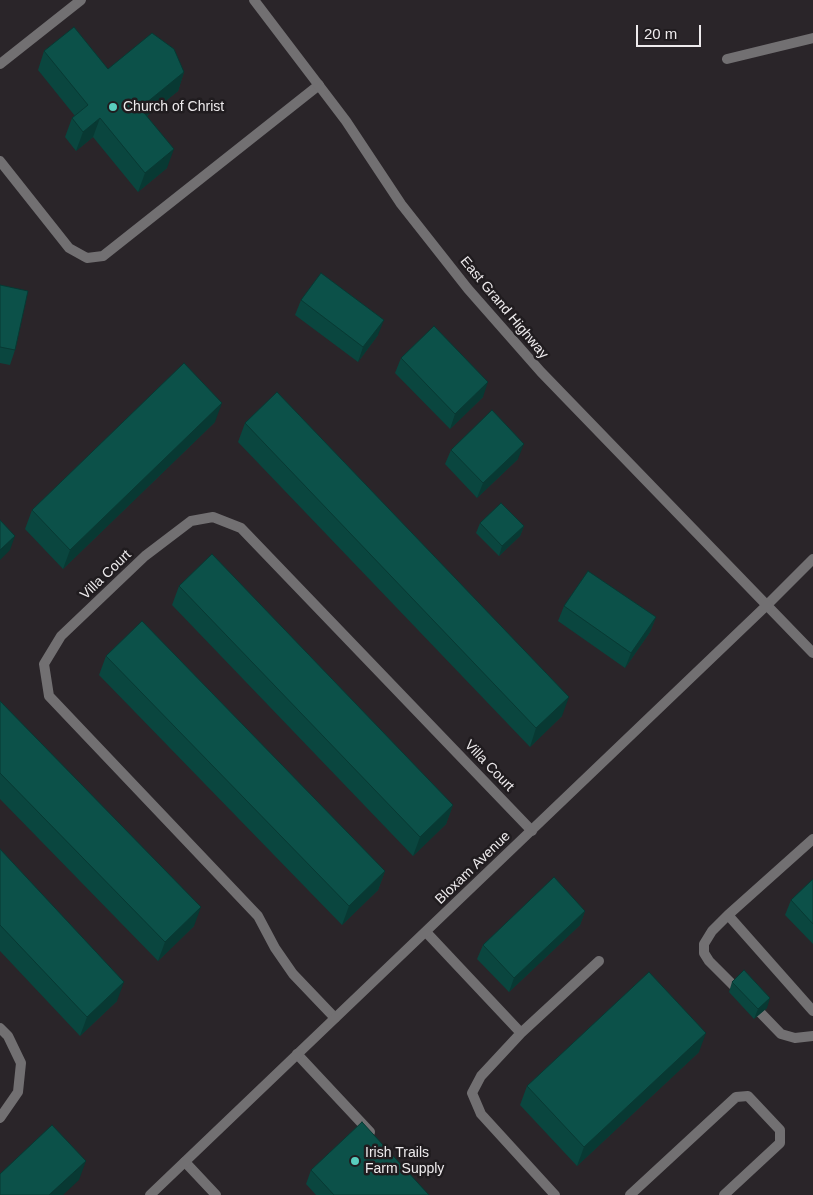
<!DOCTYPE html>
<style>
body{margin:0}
#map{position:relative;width:813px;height:1195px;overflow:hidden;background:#2a2529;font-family:Arial,sans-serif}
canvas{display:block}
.scale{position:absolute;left:636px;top:25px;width:65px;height:22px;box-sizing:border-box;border:2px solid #eeebed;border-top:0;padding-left:6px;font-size:15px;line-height:18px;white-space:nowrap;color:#eeebed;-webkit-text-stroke:4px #201c1f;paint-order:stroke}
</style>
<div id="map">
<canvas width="813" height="1195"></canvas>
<div class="scale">20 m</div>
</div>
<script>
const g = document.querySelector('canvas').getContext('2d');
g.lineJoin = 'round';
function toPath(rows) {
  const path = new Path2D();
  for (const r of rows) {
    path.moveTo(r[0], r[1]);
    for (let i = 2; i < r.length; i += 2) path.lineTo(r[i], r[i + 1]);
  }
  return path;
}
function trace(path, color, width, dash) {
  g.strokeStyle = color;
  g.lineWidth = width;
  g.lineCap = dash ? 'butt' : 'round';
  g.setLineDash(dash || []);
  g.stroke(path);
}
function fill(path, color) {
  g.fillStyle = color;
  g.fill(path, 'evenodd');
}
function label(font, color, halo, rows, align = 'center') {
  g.font = font + ' Arial,sans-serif';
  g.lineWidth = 5;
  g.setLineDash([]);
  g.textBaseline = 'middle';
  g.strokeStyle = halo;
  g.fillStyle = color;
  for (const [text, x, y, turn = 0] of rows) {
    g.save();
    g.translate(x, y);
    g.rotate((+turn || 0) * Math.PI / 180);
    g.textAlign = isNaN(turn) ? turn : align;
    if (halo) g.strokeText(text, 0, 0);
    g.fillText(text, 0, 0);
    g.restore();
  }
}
trace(toPath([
 [0,64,81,0],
 [0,161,69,248,87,258,103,256,319,85],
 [728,915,813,1011],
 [426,932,521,1033,481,1076,472,1093,481,1114,555,1195],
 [740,992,709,961,704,953,704,944,712,931,728,915,813,839],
 [752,1004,781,1034,795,1038,813,1036],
 [521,1033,599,961],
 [297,1054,370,1132],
 [185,1162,216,1195],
 [630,1195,736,1097,748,1096,780,1130,780,1143,724,1195]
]), '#727072', 10);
trace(toPath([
 [727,59,813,38],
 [767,605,813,559],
 [335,1018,293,974,275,948,258,916,49,696,44,664,61,636,145,556,191,521,213,517,241,528,532,831],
 [0,1028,8,1036,21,1063,18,1092,0,1118]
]), '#727072', 10);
trace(toPath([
 [254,0,346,121,401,204,468,289,541,372,813,653],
 [150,1195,767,605]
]), '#727072', 10);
fill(toPath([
 [44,51,108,69,184,72,178,91,147,116,167,168,138,192,93,137,76,151,65,137,72,118,75,116,38,70],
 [0,285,15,350,10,365,0,363],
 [301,300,378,335,358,362,295,315],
 [401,358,483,397,450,429,395,373],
 [215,422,63,569,25,529,32,510],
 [245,423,562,716,530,747,238,442],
 [451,450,518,459,477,498,445,464],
 [480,523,524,526,520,536,499,556,476,533],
 [179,586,453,805,446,824,413,856,172,605],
 [564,606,656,617,650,632,625,668,558,621],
 [106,656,385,871,378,890,342,925,99,675],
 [0,701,194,926,158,961,0,799],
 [0,849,117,1001,80,1036,0,951],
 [813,879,813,944,785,915,791,900],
 [585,911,580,925,509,992,477,959,483,945],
 [732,982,767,1008,754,1019,729,992],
 [699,1052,577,1166,520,1105,527,1086],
 [311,1170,429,1195,316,1195,306,1184]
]), '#0a463f');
fill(toPath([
 [184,72,178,91,133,127,140,108],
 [100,118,93,137,76,151,83,132],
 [174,149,167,168,138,192,145,173],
 [384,320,378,335,358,362,363,347],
 [488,382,483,397,450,429,455,414],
 [222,403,215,422,63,569,70,550],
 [524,444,518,459,477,498,483,483],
 [524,526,520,536,499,556,502,546],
 [15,536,10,550,0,560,0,550],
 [656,617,650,632,625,668,631,653],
 [569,697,562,716,530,747,536,728],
 [453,805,446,824,413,856,420,837],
 [385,871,378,890,342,925,349,906],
 [201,907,194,926,158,961,165,942],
 [585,911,580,925,509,992,514,978],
 [124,982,117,1001,80,1036,87,1017],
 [770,998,767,1008,754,1019,758,1009],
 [706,1033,699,1052,577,1166,584,1147],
 [86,1161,79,1180,63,1195,49,1195]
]), '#083933');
const building = toPath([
 [74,27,108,69,152,33,174,49,184,72,140,108,174,149,145,173,100,118,83,132,72,118,88,105,44,51,74,27],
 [321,273,384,320,363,347,301,300,321,273],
 [0,285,28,291,15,350,0,347,0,285],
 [434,326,488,382,455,414,401,358,434,326],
 [184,363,222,403,70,550,32,510,184,363],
 [277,392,569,697,536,728,245,423,277,392],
 [492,410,524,444,483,483,451,450,492,410],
 [501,503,524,526,502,546,480,523,501,503],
 [0,520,15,536,0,550,0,520],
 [212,554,453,805,420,837,179,586,212,554],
 [588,571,656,617,631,653,564,606,588,571],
 [142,621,385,871,349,906,106,656,142,621],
 [0,701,201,907,165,942,0,773,0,701],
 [0,849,124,982,87,1017,0,925,0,849],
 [554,877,585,911,514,978,483,945,554,877],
 [813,879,813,924,791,900,813,879],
 [744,970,770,998,758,1009,732,982,744,970],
 [649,972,706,1033,584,1147,527,1086,649,972],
 [362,1122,429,1195,334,1195,311,1170,362,1122],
 [52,1125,86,1161,49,1195,0,1195,0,1174,52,1125]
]);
fill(building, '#0c5149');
trace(building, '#083933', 1);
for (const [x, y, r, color] of [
 [113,107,5,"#59cebe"],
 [355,1161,5,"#59cebe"]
]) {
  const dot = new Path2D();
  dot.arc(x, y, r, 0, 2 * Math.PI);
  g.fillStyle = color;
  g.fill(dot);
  trace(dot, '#201c1f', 2);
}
label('14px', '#eeebed', '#201c1f', [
 ["Church of Christ",123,107],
 ["Irish Trails",365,1153],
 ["Farm Supply",365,1169]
], 'left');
label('14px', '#eeebed', '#201c1f', [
 ["East Grand Highway",504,308,50],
 ["Villa Court",106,575,-44],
 ["Villa Court",489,766,46],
 ["Bloxam Avenue",473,868,-44]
]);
</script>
